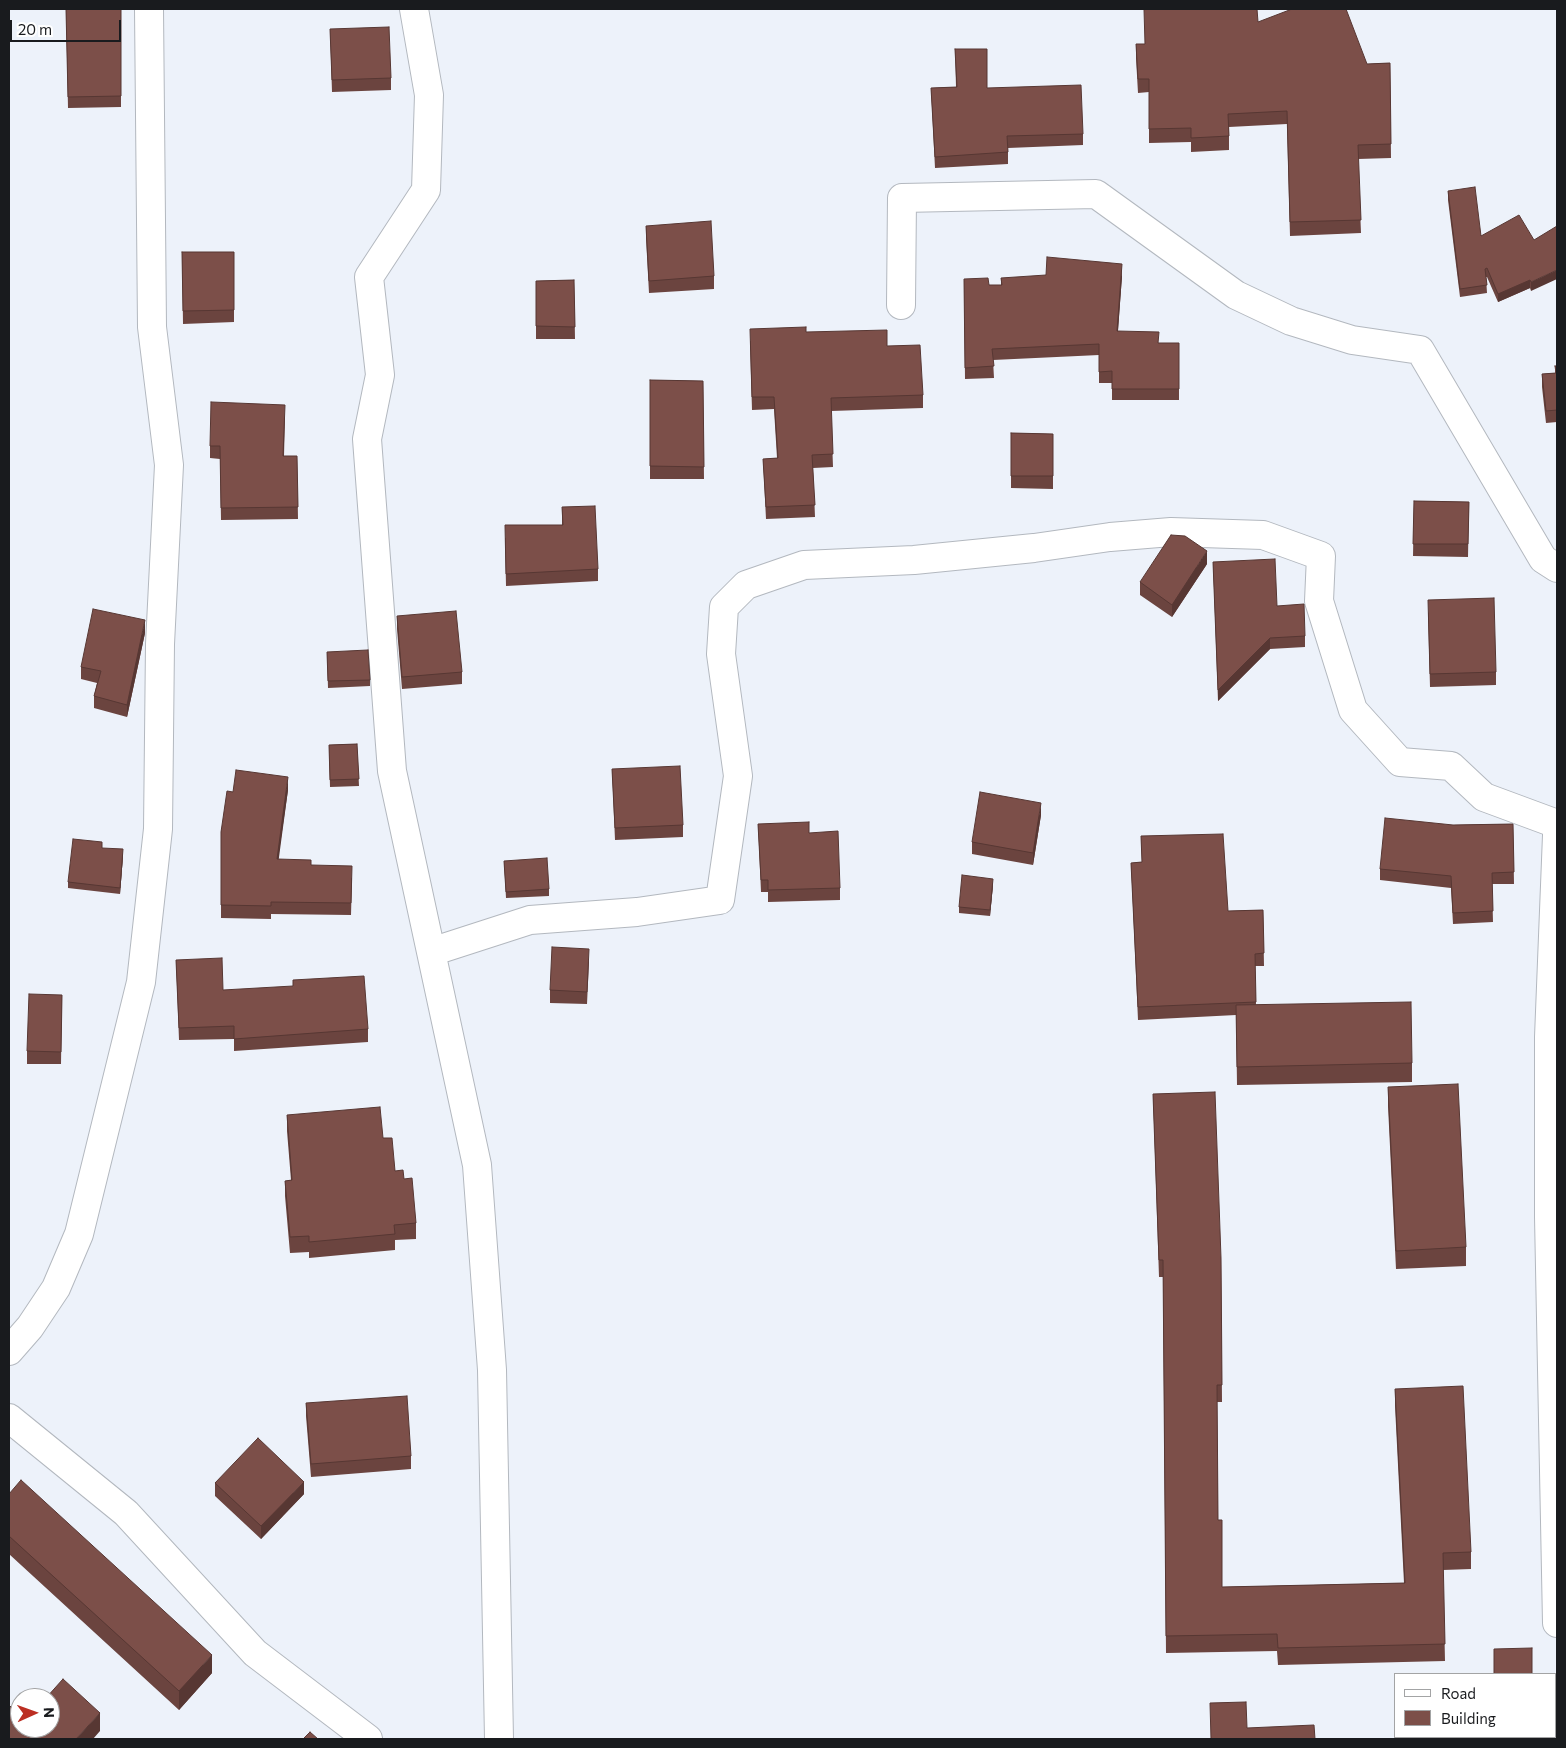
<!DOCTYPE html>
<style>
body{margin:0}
#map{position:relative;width:1566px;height:1748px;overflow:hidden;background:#edf2fa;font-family:Commissioner,sans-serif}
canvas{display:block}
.frame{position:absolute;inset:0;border:10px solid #191b1e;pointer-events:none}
.legend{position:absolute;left:1394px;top:1673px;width:162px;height:65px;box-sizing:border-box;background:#fff;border:1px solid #a3a4a5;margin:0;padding:6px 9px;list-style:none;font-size:15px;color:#191b1e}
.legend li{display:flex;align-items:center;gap:10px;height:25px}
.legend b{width:25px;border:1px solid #a3a4a5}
.north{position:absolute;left:10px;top:1688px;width:50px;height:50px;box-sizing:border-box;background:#fff;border:1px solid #a3a4a5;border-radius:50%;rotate:88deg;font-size:14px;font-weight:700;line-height:20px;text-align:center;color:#191b1e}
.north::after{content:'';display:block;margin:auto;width:18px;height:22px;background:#bc2f23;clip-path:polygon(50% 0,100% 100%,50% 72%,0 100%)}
.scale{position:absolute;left:10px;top:20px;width:111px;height:22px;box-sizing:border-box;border:2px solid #191b1e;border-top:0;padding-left:6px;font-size:15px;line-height:18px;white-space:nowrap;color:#191b1e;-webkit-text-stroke:4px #fff;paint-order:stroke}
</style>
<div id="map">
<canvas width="1566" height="1748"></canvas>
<div class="frame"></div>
<ul class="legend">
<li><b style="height:6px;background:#fff"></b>Road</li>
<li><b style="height:14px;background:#7c4f49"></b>Building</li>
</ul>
<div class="north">N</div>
<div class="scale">20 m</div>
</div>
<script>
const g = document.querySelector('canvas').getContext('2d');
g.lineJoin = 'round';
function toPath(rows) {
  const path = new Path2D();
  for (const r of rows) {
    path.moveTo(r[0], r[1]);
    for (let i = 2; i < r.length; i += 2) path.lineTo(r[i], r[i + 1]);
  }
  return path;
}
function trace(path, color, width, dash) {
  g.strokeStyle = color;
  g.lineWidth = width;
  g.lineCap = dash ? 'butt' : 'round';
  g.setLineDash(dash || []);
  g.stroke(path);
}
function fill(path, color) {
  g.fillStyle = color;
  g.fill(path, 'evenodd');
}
const minor = toPath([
 [414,9,429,95,426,190,369,277,380,375,367,439,392,771,477,1165,492,1370,499,1739],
 [901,305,902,198,1096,194,1236,295,1291,321,1352,340,1420,350,1543,559,1557,568],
 [1557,835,1549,1037,1549,1217,1557,1623],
 [431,952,530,920,637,912,720,900,738,776,721,654,724,607,746,585,804,565,914,560,1034,548,1110,537,1171,532,1263,535,1321,556,1319,601,1353,710,1400,762,1451,766,1484,797,1557,824],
 [9,1351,30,1327,56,1288,79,1234,141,982,158,829,160,644,169,465,152,327,149,9],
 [9,1418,126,1513,255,1653,368,1739]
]);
trace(minor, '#b3b8bf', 30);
trace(minor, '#fff', 28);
fill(toPath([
 [66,9,121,9,121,107,68,108],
 [1258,22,1367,64,1390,63,1391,158,1358,159,1361,233,1290,236,1287,124,1229,127,1229,150,1191,152,1191,142,1149,143,1149,92,1138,93,1136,58,1136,44,1145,44],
 [330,29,391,78,391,90,332,92],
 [955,49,987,88,1083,134,1083,145,1008,148,1008,164,935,168,931,88,956,87],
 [1448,191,1481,236,1534,240,1531,291,1530,288,1498,302,1487,277,1486,277,1487,293,1460,297,1448,200],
 [646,226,714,276,714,289,649,293,646,238],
 [182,252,234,252,234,322,183,324],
 [1122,276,1118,331,1159,343,1179,343,1179,400,1112,400,1112,383,1099,383,1099,355,993,360,994,378,965,379,964,279,989,285,1001,285,1001,278],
 [574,280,575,339,536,339,536,281],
 [806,332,887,346,923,395,923,408,831,411,833,467,813,468,815,517,766,519,763,459,777,458,774,409,752,410,750,341],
 [1555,366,1557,366,1557,422,1546,423,1542,387,1542,374,1555,373],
 [650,380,703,381,704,479,650,479],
 [285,417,284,456,297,456,298,519,221,520,220,459,210,458,210,446],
 [1011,433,1053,434,1053,489,1011,488],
 [1414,501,1469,502,1468,557,1413,556],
 [562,507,598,569,598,581,506,586,505,538,562,525],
 [1213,562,1277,606,1305,636,1305,647,1270,649,1218,701],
 [1207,564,1172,617,1140,595,1140,582],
 [1428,612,1496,672,1496,685,1430,687],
 [397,616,462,672,462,684,402,689,397,629],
 [145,633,127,717,94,708,94,696,97,683,81,679,81,667],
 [327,652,370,680,370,686,328,688],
 [357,744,359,786,330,787,329,745],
 [612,769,683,825,683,837,615,840],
 [288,790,278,859,311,865,352,878,351,915,271,914,271,919,221,918,221,832,233,792],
 [1041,815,1033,865,972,854,972,842],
 [758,824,809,833,840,888,840,900,768,902,768,892,761,892],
 [1513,824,1514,884,1492,884,1493,922,1453,924,1451,888,1380,880,1380,869,1453,825],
 [1141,836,1228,911,1263,910,1264,966,1255,966,1256,1005,1412,1063,1412,1082,1237,1085,1236,1015,1138,1020,1131,863,1142,862],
 [123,856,120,894,68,888,68,882],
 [504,861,549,889,549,896,506,898],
 [993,885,990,916,959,913,959,907],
 [176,960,223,990,368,1029,368,1042,234,1051,234,1039,179,1040],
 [589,961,587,1004,550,1003,550,990],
 [62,995,61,1064,27,1064,27,1051],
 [1388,1087,1466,1247,1466,1266,1396,1269,1388,1106],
 [1153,1094,1221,1258,1222,1402,1217,1402,1218,1520,1222,1587,1404,1583,1395,1406,1395,1389,1471,1552,1471,1569,1443,1570,1445,1661,1278,1665,1277,1651,1166,1653,1163,1277,1159,1277],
 [287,1115,383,1138,395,1171,404,1179,416,1223,416,1239,395,1240,395,1250,309,1258,309,1252,290,1253,285,1196,285,1181,291,1180,287,1131],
 [306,1403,411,1456,411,1469,311,1477,306,1416],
 [215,1483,304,1494,261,1539,215,1496],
 [9,1494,212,1673,179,1710,9,1554]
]), '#6b443f');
fill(toPath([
 [1122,264,1122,276,1117,343,1117,331],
 [1557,270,1557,279,1531,291,1531,282],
 [1530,280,1530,288,1498,302,1498,294],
 [1207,551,1207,564,1172,617,1172,605],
 [145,620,145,633,127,717,127,705],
 [1270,638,1270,649,1218,701,1218,690],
 [288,777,288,790,277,872,277,859],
 [1041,803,1041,815,1033,865,1033,853],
 [123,849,123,856,120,894,120,888],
 [993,879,993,885,990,916,990,910],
 [304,1482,304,1494,261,1539,261,1526],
 [212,1655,212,1673,179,1710,179,1691],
 [100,1713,100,1731,93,1739,76,1739]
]), '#573733');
const building = toPath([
 [66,9,121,9,121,96,68,97,66,9],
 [1144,9,1257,9,1258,22,1292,9,1346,9,1367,64,1390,63,1391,144,1358,145,1361,220,1290,222,1287,111,1228,114,1229,136,1191,138,1191,128,1149,129,1149,79,1138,79,1136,44,1145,44,1144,9],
 [389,27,391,78,332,80,330,29,389,27],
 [955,49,987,49,987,88,1081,85,1083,134,1007,136,1008,152,935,157,931,88,957,87,955,49],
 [1475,187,1481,236,1519,215,1534,240,1557,226,1557,270,1531,282,1530,280,1498,294,1487,268,1485,269,1487,285,1460,289,1448,191,1475,187],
 [711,221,714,276,649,281,646,226,711,221],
 [182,252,234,252,234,310,183,311,182,252],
 [1047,257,1122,264,1117,331,1159,332,1158,343,1179,343,1179,389,1112,389,1112,371,1099,372,1099,344,992,349,994,366,965,368,964,279,988,278,989,285,1002,285,1001,278,1046,275,1047,257],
 [574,280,575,327,536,326,536,281,574,280],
 [806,327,806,332,887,330,887,346,920,345,923,395,831,398,833,454,812,455,815,505,766,507,763,459,778,458,774,397,752,397,750,329,806,327],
 [1555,366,1557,366,1557,410,1546,411,1542,374,1556,373,1555,366],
 [650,380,703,381,704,467,650,466,650,380],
 [211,402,285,405,283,456,297,456,298,507,221,508,220,446,210,446,211,402],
 [1011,433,1053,434,1053,476,1011,476,1011,433],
 [1414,501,1469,502,1468,544,1413,544,1414,501],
 [595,506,598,569,506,574,505,525,563,525,562,507,595,506],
 [1171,535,1185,536,1207,551,1172,605,1140,582,1171,535],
 [1275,559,1277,606,1304,604,1305,636,1270,638,1218,690,1213,562,1275,559],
 [1494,598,1496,672,1430,674,1428,600,1494,598],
 [93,609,145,620,127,705,94,696,101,671,81,667,93,609],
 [456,611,462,672,402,677,397,616,456,611],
 [368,650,370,680,328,681,327,652,368,650],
 [357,744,359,779,330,780,329,745,357,744],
 [680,766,683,825,615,828,612,769,680,766],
 [236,770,288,777,277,859,311,860,311,865,352,866,351,903,271,902,271,906,221,905,221,832,227,791,233,792,236,770],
 [980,792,1041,803,1033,853,972,842,980,792],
 [1385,818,1453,825,1513,824,1514,872,1492,873,1493,911,1453,913,1451,876,1380,869,1385,818],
 [809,822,809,833,838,831,840,888,768,890,768,880,761,880,758,824,809,822],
 [1223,834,1228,911,1263,910,1264,953,1255,954,1256,1002,1138,1007,1131,863,1142,862,1141,836,1223,834],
 [73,839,102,842,102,848,123,849,120,888,68,882,73,839],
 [547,858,549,889,506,892,504,861,547,858],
 [962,875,993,879,990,910,959,907,962,875],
 [552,947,589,949,587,992,550,990,552,947],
 [222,958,223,990,293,986,293,980,364,976,368,1029,234,1039,234,1026,179,1028,176,960,222,958],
 [29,994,62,995,61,1052,27,1051,29,994],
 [1411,1002,1412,1063,1237,1067,1236,1005,1411,1002],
 [1458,1084,1466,1247,1396,1251,1388,1087,1458,1084],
 [1215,1092,1221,1258,1222,1385,1217,1385,1218,1520,1222,1520,1222,1587,1405,1583,1395,1389,1463,1386,1471,1552,1443,1553,1445,1644,1278,1648,1277,1634,1166,1636,1163,1260,1159,1260,1153,1094,1215,1092],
 [380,1107,383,1138,392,1138,395,1171,403,1170,404,1179,412,1178,416,1223,394,1225,395,1234,309,1242,309,1236,290,1237,285,1181,292,1180,287,1115,380,1107],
 [407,1396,411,1456,311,1464,306,1403,407,1396],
 [258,1438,304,1482,261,1526,215,1483,258,1438],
 [21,1480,212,1655,179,1691,9,1536,9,1494,21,1480],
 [1532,1648,1532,1674,1494,1674,1494,1649,1532,1648],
 [63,1679,100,1713,76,1739,9,1739,9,1705,20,1716,20,1728,50,1728,50,1698,46,1698,63,1679],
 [1246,1702,1247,1728,1314,1725,1315,1739,1211,1739,1210,1703,1246,1702],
 [310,1732,318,1739,303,1739,310,1732],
 [1495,1737,1527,1737,1527,1739,1495,1739,1495,1737]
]);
fill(building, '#7c4f49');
trace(building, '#573733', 1);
</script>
